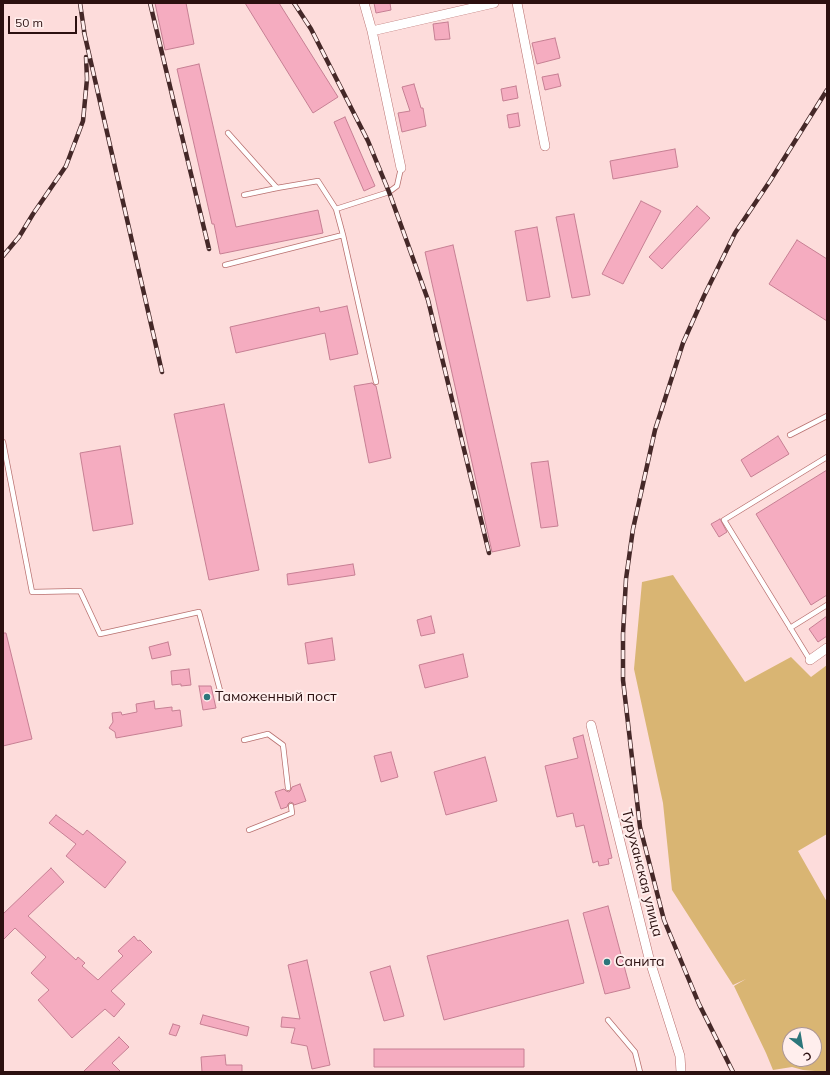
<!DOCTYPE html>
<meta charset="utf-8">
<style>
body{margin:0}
#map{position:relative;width:830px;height:1075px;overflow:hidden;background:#fddcdb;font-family:Mulish,sans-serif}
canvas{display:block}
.frame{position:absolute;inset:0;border:4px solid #2c1010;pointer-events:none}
.north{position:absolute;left:782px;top:1027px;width:40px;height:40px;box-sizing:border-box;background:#ffeeed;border:1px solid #ab9595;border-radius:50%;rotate:149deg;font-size:11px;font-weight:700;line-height:16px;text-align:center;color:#2c1010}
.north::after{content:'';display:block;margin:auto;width:14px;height:18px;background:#2c767b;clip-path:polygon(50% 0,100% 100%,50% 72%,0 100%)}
.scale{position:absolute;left:8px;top:16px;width:69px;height:18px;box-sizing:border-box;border:2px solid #2c1010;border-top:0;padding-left:5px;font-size:12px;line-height:14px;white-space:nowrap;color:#2c1010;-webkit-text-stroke:3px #ffeeed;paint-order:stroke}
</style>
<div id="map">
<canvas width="830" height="1075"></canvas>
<div class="frame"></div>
<div class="north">С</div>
<div class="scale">50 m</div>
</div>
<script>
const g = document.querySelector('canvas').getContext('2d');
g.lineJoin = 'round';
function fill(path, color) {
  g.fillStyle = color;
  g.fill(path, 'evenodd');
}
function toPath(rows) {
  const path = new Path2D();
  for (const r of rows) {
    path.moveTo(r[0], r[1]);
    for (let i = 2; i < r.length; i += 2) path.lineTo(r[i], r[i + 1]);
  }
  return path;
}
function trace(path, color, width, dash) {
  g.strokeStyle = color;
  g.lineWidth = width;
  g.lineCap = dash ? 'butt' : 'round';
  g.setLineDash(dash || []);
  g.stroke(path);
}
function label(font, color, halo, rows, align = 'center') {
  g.font = font + ' Mulish,sans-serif';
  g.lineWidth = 4;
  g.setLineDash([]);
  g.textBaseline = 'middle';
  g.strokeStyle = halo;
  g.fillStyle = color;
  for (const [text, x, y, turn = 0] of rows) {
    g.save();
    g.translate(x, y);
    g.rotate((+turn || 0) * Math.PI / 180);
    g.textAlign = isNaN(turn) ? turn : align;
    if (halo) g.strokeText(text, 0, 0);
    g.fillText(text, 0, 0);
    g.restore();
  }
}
fill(toPath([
 [673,575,745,682,791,657,811,677,827,665,827,834,798,851,827,902,827,1042,826,1044,827,1045,827,1072,803,1070,792,1067,773,1070,766,1053,734,986,746,979,733,985,672,890,663,803,634,669,642,582],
 [790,1035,814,1035,814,1059,790,1059]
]), '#d9b573');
const building = toPath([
 [155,3,186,3,194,44,165,50,155,3],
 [245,3,279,3,338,97,313,113,245,3],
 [374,3,390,3,391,10,376,13,374,3],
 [448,22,450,39,435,40,433,24,448,22],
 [555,38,560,58,537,64,532,43,555,38],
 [199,64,236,227,318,210,323,233,220,254,214,224,212,224,177,69,199,64],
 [558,74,561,86,545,90,542,77,558,74],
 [414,84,421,108,423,108,426,126,402,132,398,113,410,111,402,87,414,84],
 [516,86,518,98,503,101,501,89,516,86],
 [518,113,520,126,509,128,507,115,518,113],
 [345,117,375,186,364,191,334,122,345,117],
 [675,149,678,167,613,179,610,161,675,149],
 [641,201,661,211,623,284,602,274,641,201],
 [697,206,710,218,662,269,649,257,697,206],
 [574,214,590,295,572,298,556,217,574,214],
 [537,227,550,297,527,301,515,231,537,227],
 [797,240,827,259,827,321,769,284,797,240],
 [453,245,520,546,492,552,425,252,453,245],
 [347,306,358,354,330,360,325,333,236,353,230,327,319,307,320,312,347,306],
 [372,383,374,385,376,386,391,458,369,463,354,386,372,383],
 [224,404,259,570,209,580,174,414,224,404],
 [778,436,789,454,751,477,741,460,778,436],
 [120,446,133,524,93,531,80,453,120,446],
 [548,461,558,526,541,528,531,463,548,461],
 [827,470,827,595,811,605,756,514,827,470],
 [720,519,727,532,719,537,711,524,720,519],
 [353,564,355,575,288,585,287,574,353,564],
 [431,616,435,633,421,636,417,620,431,616],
 [827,616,827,636,818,642,809,629,827,616],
 [3,633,6,633,32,739,3,746,3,633],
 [332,638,335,660,308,664,305,643,332,638],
 [168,642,171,655,152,659,149,647,168,642],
 [463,654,468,677,425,688,419,665,463,654],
 [189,669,191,685,181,686,181,684,172,685,171,671,189,669],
 [199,686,211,686,216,708,203,710,199,686],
 [154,701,155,709,172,707,172,711,180,710,182,726,116,738,115,732,109,728,113,722,112,713,121,712,122,715,137,712,136,704,154,701],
 [583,735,612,858,608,859,609,864,599,866,598,861,593,863,584,825,576,827,573,813,557,817,545,766,578,758,573,738,583,735],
 [391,752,398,777,381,782,374,756,391,752],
 [485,757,497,801,446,815,434,772,485,757],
 [300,784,306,801,294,805,293,803,290,802,288,804,287,807,281,809,275,792,284,789,286,791,289,792,291,790,292,787,300,784],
 [56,815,83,835,87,830,126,862,105,888,66,856,76,844,49,823,56,815],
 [51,868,64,882,28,916,76,960,78,957,85,963,82,966,98,980,123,956,118,951,134,936,138,941,140,940,152,952,111,991,125,1004,114,1017,105,1009,72,1038,38,1000,49,990,31,973,46,957,15,928,3,940,3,914,51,868],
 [608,906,630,988,605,994,583,913,608,906],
 [568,920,584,983,444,1020,427,956,568,920],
 [307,960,330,1065,312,1069,307,1046,291,1043,295,1028,281,1027,282,1017,300,1019,288,965,307,960],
 [390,966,404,1016,384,1021,370,972,390,966],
 [203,1015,249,1027,247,1036,200,1024,203,1015],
 [173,1024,180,1026,176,1036,169,1034,173,1024],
 [119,1037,129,1047,112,1063,121,1072,83,1072,119,1037],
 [374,1049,524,1049,524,1067,374,1067,374,1049],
 [225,1055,226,1065,242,1065,242,1072,202,1072,201,1057,225,1055]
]);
fill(building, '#f5acc0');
trace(building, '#c67f93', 1);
const service = toPath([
 [228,133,277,188],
 [244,195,277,188,318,181,336,209],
 [225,265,343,235],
 [376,382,343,235,336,209,389,192,397,186,401,168],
 [790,435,827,416],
 [3,442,32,592,80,591,100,634,199,612,221,694],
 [790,628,827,605],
 [810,660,724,520,827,457],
 [244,740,268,734,283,745,288,788],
 [249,830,292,813,291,806],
 [608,1020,635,1052,640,1072]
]);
const minor = toPath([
 [364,3,372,31,494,3],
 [517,3,545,146],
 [372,31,401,168],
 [810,660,827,648],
 [591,725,649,958,680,1056,681,1072]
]);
trace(service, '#b8706f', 6);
trace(minor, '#b8706f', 10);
trace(service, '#fff', 4.5);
trace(minor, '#fff', 9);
const rail = toPath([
 [80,3,85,37],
 [150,3,209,249],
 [294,3,311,29,368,141,389,192,428,300,489,553],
 [84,32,162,372],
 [3,256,19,237,33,214,66,166,83,121,87,79,86,57],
 [733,1072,699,1004,664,920,640,827,623,680,623,634,626,579,633,529,655,430,683,343,704,296,735,233,770,181,827,90]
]);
trace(rail, '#452828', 4.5);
trace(rail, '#ffeeed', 3, [9]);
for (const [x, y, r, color] of [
 [207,697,4,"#2c767b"],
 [607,962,4,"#2c767b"]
]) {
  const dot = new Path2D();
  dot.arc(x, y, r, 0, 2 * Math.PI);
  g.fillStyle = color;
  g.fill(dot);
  trace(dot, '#ffeeed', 1.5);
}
label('14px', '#2c1010', '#ffeeed', [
 ["Таможенный пост",215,697],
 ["Санита",615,962]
], 'left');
label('14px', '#2c1010', '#ffeeed', [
 ["Туруханская улица",642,873,76]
]);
</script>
